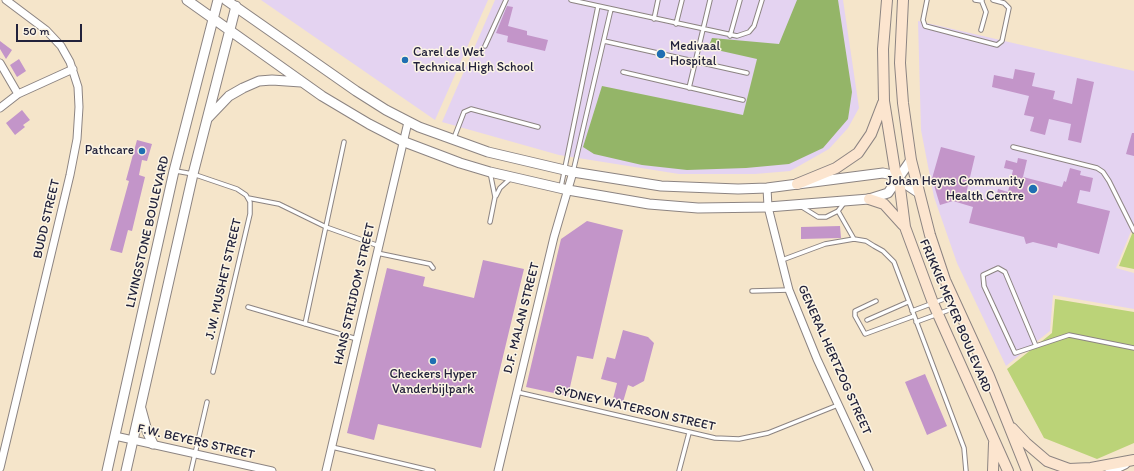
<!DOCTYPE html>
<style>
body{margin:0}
#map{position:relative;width:1134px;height:471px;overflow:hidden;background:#f5e5ca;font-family:Itim,sans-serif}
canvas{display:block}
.scale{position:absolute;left:16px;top:24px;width:66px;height:18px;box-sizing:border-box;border:2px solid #22223b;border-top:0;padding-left:5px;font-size:12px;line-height:14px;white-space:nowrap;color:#22223b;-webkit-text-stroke:3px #fcf5e5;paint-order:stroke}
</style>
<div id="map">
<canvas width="1134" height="471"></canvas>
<div class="scale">50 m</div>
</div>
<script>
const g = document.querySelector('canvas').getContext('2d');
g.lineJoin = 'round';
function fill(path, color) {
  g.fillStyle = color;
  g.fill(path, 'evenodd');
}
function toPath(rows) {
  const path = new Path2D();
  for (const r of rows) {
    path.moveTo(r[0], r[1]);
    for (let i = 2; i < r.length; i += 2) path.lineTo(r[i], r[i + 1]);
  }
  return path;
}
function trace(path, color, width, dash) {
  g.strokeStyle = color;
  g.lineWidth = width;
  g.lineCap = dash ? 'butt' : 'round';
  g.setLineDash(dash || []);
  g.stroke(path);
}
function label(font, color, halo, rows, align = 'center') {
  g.font = font + ' Itim,sans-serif';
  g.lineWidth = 3;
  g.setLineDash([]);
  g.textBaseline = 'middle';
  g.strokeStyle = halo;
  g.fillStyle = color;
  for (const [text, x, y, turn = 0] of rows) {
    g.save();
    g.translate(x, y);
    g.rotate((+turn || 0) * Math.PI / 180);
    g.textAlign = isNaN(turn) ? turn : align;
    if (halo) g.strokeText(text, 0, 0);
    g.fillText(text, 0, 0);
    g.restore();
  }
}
fill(toPath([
 [261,0,488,0,435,120],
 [495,0,843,0,859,108,848,128,829,149,790,171,755,174,679,174,559,155,442,122],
 [918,21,1134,71,1134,224,1116,268,1134,273,1134,309,1053,295,1050,331,1006,366,957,263,934,197,921,130]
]), '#e4d3f1');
fill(toPath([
 [1134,229,1134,269,1119,266],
 [1055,299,1134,312,1134,443,1097,459,1044,438,1007,369,1052,333]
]), '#bbd378');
fill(toPath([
 [797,0,838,0,852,92,848,119,823,148,789,164,746,168,687,170,642,165,594,154,583,147,602,86,743,115,757,59,708,48,712,38,779,44]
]), '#94b568');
fill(toPath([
 [507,6,513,7,508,26,527,31,527,35,548,40,545,51,507,42,508,36,496,33],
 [0,41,12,50,6,59,0,49],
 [19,59,26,71,17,77,10,65],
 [1015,69,1035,73,1032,86,1055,91,1053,99,1072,104,1077,78,1094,82,1081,143,1068,140,1071,124,1049,119,1045,135,1030,131,1034,117,1024,115,1029,96,992,87,994,75,1013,79],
 [22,110,30,120,23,125,25,127,15,135,6,123],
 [1132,133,1134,133,1134,156,1126,154],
 [137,140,152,144,147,161,142,160,139,175,145,177,132,231,128,230,122,253,110,250,129,181,126,180],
 [941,147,975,156,966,194,995,202,998,189,1008,192,1013,170,1004,168,1006,160,1017,163,1018,158,1027,160,1023,177,1062,187,1064,181,1066,182,1070,168,1081,171,1080,175,1093,178,1090,192,1080,190,1077,203,1110,211,1099,254,1058,243,1057,248,1033,242,1026,244,1024,237,969,223,973,207,953,201,940,205,933,182,931,182],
 [587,221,623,230,593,359,577,356,568,396,526,387,561,239],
 [840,226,841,238,801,239,801,227],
 [483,260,524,269,481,448,378,424,374,440,347,433,387,268,425,277,423,286,474,298],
 [623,330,648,337,654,343,644,381,633,387,628,385,623,402,613,399,617,383,601,379,607,357,615,359],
 [925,374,947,426,927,435,905,382]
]), '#c395c9');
const service = toPath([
 [571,0,737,36,749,32,754,26,762,0],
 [927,0,923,20,925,26,997,45,1002,41,1009,8,1004,3,993,0],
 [975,0,982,1],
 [654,19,658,0],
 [676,24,682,0],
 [981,30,986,12,982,2],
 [730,36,740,0],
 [604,41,747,73],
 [485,46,506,0],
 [623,72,743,100],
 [689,88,710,0],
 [454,138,464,112,471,109,538,127],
 [1013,147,1097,168,1103,172,1109,181,1134,231],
 [176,171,193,174,237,189,246,195,250,202,250,214,213,372],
 [573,172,611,9],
 [561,187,598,6],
 [496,196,500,188,511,178],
 [248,198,279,204,326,227,379,246],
 [802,207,818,217,826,217,838,211,844,203],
 [838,211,854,239],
 [490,222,495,197,490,172],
 [377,253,430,264,433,268],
 [782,260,825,244,854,239,866,241,874,246,883,251,894,262,964,448,966,471],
 [752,291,789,290],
 [876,301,855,311,855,316,865,334,914,316],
 [248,307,357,339],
 [912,311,952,296],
 [867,320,908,302],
 [916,322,957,307],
 [305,324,344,142],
 [1036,346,1005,272,998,268,983,275,984,286,1015,353,1069,335,1134,348],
 [517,392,715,438,739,439,768,433,838,405],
 [332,447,433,471],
 [191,471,207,402],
 [679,471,689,433]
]);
const minor = toPath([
 [0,63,18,94],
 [0,108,18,94,73,69],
 [767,188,768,207,789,290,817,359,869,471],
 [115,436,272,471],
 [0,468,70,175,77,139,79,107,78,87,70,62,61,46,46,30,6,0],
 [326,471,408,122],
 [498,471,554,237,573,172]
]);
const tertiary = toPath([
 [187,0,322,96,369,124,402,141,460,163,490,172,568,190,649,204,698,208,768,207,869,199,888,193,911,160],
 [226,0,356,91,386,110,419,127,488,152,573,172,661,186,738,189,767,188,883,173,892,175,919,193],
 [207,119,229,96,243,88,259,81,272,80,301,82],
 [141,409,147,431,153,444],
 [107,471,174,171,218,0],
 [126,471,193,174,236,6],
 [1110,471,1125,464]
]);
const secondary = toPath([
 [887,0,883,49,884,101,895,170,899,180,905,227,933,303,1008,471],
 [903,0,900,63,903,103,911,160,930,235,945,280,989,376,1027,471],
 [797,184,836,168,858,153,871,134,883,103],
 [869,199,884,204,903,225],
 [1012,428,1026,443,1047,461,1069,469,1091,468,1134,460],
 [993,471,994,443]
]);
trace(service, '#8c8482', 5.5);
trace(minor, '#8c8482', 9);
trace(tertiary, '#8c8482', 11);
trace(secondary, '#8c8482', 12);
trace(service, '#fff', 3.5);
trace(minor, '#fff', 7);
trace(tertiary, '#fff', 9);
trace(secondary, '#fce5cf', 10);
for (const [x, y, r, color] of [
 [661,54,5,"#1f6fb2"],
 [405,60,4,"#1f6fb2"],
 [142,151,4,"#1f6fb2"],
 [1033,189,5,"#1f6fb2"],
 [433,361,4,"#1f6fb2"]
]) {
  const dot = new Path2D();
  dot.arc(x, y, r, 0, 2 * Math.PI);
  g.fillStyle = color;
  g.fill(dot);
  trace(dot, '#fcf5e5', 1.5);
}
label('13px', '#22223b', '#fcf5e5', [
 ["Medivaal",670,47],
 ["Hospital",670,62],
 ["Carel de Wet",413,53],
 ["Technical High School",413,68],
 ["Pathcare",134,151,"right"],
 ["Johan Heyns Community",1024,182,"right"],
 ["Health Centre",1024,197,"right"],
 ["Checkers Hyper",433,375,"center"],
 ["Vanderbijlpark",433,390,"center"]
], 'left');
label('13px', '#22223b', '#fcf5e5', [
 ["BUDD STREET",47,219,-77],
 ["LIVINGSTONE BOULEVARD",148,232,-77],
 ["J.W. MUSHET STREET",224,279,-77],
 ["HANS STRIJDOM STREET",355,294,-77],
 ["FRIKKIE MEYER BOULEVARD",955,316,67],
 ["D.F. MALAN STREET",522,318,-76],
 ["GENERAL HERTZOG STREET",834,360,66],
 ["SYDNEY WATERSON STREET",635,409,13],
 ["F.W. BEYERS STREET",196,442,13]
]);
</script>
